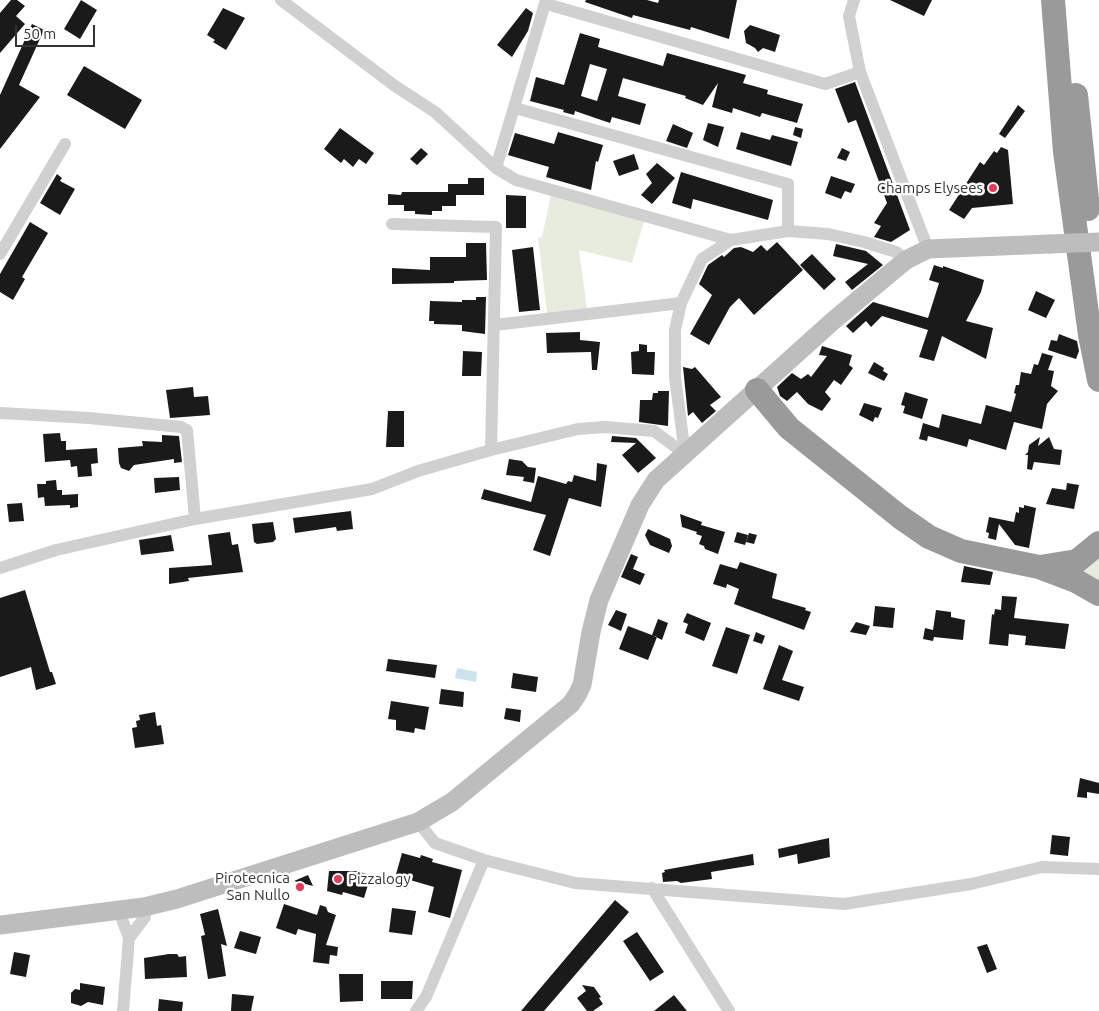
<!DOCTYPE html>
<style>
body{margin:0}
#map{position:relative;width:1099px;height:1011px;overflow:hidden;background:#fff;font-family:Ubuntu,sans-serif}
canvas{display:block}
.scale{position:absolute;left:15px;top:25px;width:80px;height:22px;box-sizing:border-box;border:2px solid #333;border-top:0;padding-left:6px;font-size:15px;line-height:18px;white-space:nowrap;color:#333;-webkit-text-stroke:4px #fff;paint-order:stroke}
</style>
<div id="map">
<canvas width="1099" height="1011"></canvas>
<div class="scale">50 m</div>
</div>
<script>
const g = document.querySelector('canvas').getContext('2d');
g.lineJoin = 'round';
function fill(path, color) {
  g.fillStyle = color;
  g.fill(path, 'evenodd');
}
function toPath(rows) {
  const path = new Path2D();
  for (const r of rows) {
    path.moveTo(r[0], r[1]);
    for (let i = 2; i < r.length; i += 2) path.lineTo(r[i], r[i + 1]);
  }
  return path;
}
function trace(path, color, width, dash) {
  g.strokeStyle = color;
  g.lineWidth = width;
  g.lineCap = dash ? 'butt' : 'round';
  g.setLineDash(dash || []);
  g.stroke(path);
}
function label(font, color, halo, rows, align = 'center') {
  g.font = font + ' Ubuntu,sans-serif';
  g.lineWidth = 5;
  g.setLineDash([]);
  g.textBaseline = 'middle';
  g.strokeStyle = halo;
  g.fillStyle = color;
  for (const [text, x, y, turn = 0] of rows) {
    g.save();
    g.translate(x, y);
    g.rotate((+turn || 0) * Math.PI / 180);
    g.textAlign = isNaN(turn) ? turn : align;
    if (halo) g.strokeText(text, 0, 0);
    g.fillText(text, 0, 0);
    g.restore();
  }
}
fill(toPath([
 [551,195,644,221,632,263,579,250,587,309,547,313,538,238,542,237],
 [1099,554,1099,581,1075,569]
]), '#e7ecdf');
fill(toPath([
 [457,668,477,672,476,682,455,678]
]), '#cce3ec');
fill(toPath([
 [11,0,17,0,25,6,16,16,25,24,0,53,0,13],
 [81,0,97,10,80,39,64,29],
 [586,0,647,0,658,3,659,0,737,0,729,39,691,27,690,30,633,15,632,18,585,2],
 [890,0,932,0,924,16],
 [223,8,245,18,226,50,213,42,215,40,207,35],
 [526,8,533,13,528,31,512,57,497,45],
 [32,24,44,30,19,85,40,97,0,149,0,95],
 [750,25,780,35,775,52,763,48,758,52,755,48,746,43,744,31],
 [580,33,600,39,598,47,663,66,667,53,746,75,743,83,768,90,767,94,803,104,797,123,762,113,760,117,733,108,732,113,712,107,718,83,703,105,685,98,686,96,623,78,618,96,646,104,640,125,612,117,610,123,575,111,574,115,563,112,564,110,530,101,536,77,564,85],
 [590,64,607,69,597,101,581,96],
 [84,66,142,100,125,129,67,95],
 [855,82,910,230,891,242,874,237,881,226,874,223,887,203,856,120,848,123,835,89],
 [1018,105,1025,111,1005,138,999,134],
 [708,123,724,127,718,147,703,140],
 [673,124,693,133,687,148,666,141],
 [795,127,803,129,801,138,793,135],
 [340,128,374,153,366,164,359,159,353,167,344,159,341,163,324,149],
 [558,132,603,145,598,162,596,161,591,190,546,177,549,167,508,155,515,133,554,144],
 [741,132,770,140,772,135,798,142,791,166,736,149],
 [1001,147,1008,150,1013,204,972,208,964,219,949,210,980,162,984,165,994,151,997,153],
 [421,148,428,154,417,165,410,159],
 [842,148,850,152,846,161,837,158],
 [634,154,639,169,619,176,613,161],
 [657,163,675,178,652,204,641,195,652,183,646,174],
 [681,172,773,200,768,220,693,199,691,209,672,203],
 [57,174,62,178,60,181,75,189,60,215,40,203],
 [831,176,855,184,851,193,845,191,841,199,825,193],
 [468,178,484,178,484,195,456,195,456,206,442,206,442,211,432,211,432,215,415,214,415,211,404,211,404,205,388,205,388,194,401,195,402,192,448,192,448,184,468,184],
 [506,195,526,196,526,228,506,228],
 [30,222,48,233,22,277,25,279,13,300,0,292,0,274],
 [777,242,803,270,754,315,739,298,730,307,709,345,690,334,712,295,699,284,708,265,722,255,724,257,734,248,741,247,753,252,761,245,767,251],
 [466,243,486,243,487,280,454,281,454,283,392,284,392,268,430,270,430,257,466,257],
 [836,244,866,251,883,265,852,290,845,282,868,264,833,256],
 [533,247,540,310,519,312,512,250],
 [812,254,836,279,824,290,800,265],
 [934,265,943,268,943,266,984,280,981,292,966,321,993,328,986,359,942,336,934,361,919,357,928,330,882,316,871,327,866,321,853,333,846,326,873,302,928,318,939,283,929,280],
 [1036,291,1055,300,1046,318,1028,310],
 [476,297,486,297,485,334,462,331,462,325,434,324,434,321,429,321,430,301,462,302,462,300,476,300],
 [580,332,580,340,600,342,597,370,592,370,591,352,547,353,546,333],
 [1059,334,1077,341,1079,351,1076,359,1048,350,1051,340,1057,341],
 [639,344,647,345,647,352,655,352,654,375,632,374,631,352,639,351],
 [822,346,852,355,849,365,853,368,841,385,834,380,825,392,831,399,822,411,808,404,797,392,787,401,780,396,777,387,792,373,801,379,808,374,811,377,827,356,819,355],
 [463,351,482,352,481,376,462,376],
 [1042,353,1053,356,1048,370,1054,371,1051,386,1058,391,1047,404,1042,429,1014,422,1006,450,969,439,967,447,928,436,927,441,919,439,923,423,939,428,942,414,981,424,986,405,1011,412,1016,394,1014,393,1016,385,1019,385,1021,372,1031,374,1034,364,1038,365],
 [874,362,884,368,883,371,888,374,884,381,868,373],
 [683,367,692,369,695,367,721,397,710,405,716,411,702,423,693,412,688,416],
 [193,387,194,397,208,396,210,415,170,418,166,390],
 [658,391,669,391,668,426,639,422,640,400,652,400,653,393,658,393],
 [905,392,928,399,922,419,903,413,905,406,901,405],
 [864,403,882,408,878,418,875,417,873,422,859,415],
 [388,411,404,411,404,447,386,447],
 [60,433,61,441,66,441,66,450,97,448,98,463,91,464,92,476,78,477,77,466,71,467,70,460,45,462,43,434],
 [162,435,179,436,182,462,174,463,174,459,134,465,129,471,121,468,119,463,118,448,143,446,142,441,162,442],
 [612,436,636,438,656,458,638,473,622,455,636,443,611,442],
 [1040,437,1038,446,1049,437,1054,449,1062,450,1060,465,1034,462,1032,470,1027,469,1028,455,1025,455,1028,452,1029,445],
 [509,459,522,461,528,467,536,468,534,483,523,481,524,477,506,475],
 [597,463,607,465,601,507,569,498,550,556,533,550,546,515,481,499,484,489,531,502,538,476,566,484,568,481,572,482,574,475,596,481],
 [179,477,180,490,155,493,154,478],
 [56,480,57,490,62,490,62,495,78,494,78,507,70,508,70,505,45,506,44,497,38,498,37,484,46,484,46,481],
 [1067,483,1079,485,1074,509,1046,504,1052,488,1066,490],
 [22,503,24,521,9,522,7,504],
 [1024,505,1036,508,1029,548,1015,545,999,524,996,540,988,538,989,533,986,532,989,517,1014,522,1016,512,1019,513,1019,507,1024,508],
 [351,511,353,529,337,531,336,527,295,533,293,518],
 [680,514,702,522,701,525,725,532,718,554,705,549,704,546,699,544,702,536,696,534,697,532,682,527],
 [273,522,276,539,273,542,257,544,254,542,252,524],
 [648,529,670,539,672,546,669,553,650,545,645,535],
 [230,532,232,545,238,544,243,572,188,578,189,581,169,584,169,568,212,565,208,535],
 [737,532,748,535,745,545,734,542],
 [749,533,757,535,754,544,746,542],
 [171,535,174,551,141,555,139,540],
 [631,554,638,557,633,569,645,574,640,585,621,577],
 [740,562,777,574,772,598,806,608,805,610,811,612,804,630,734,604,739,589,727,584,726,588,713,584,720,564,737,569],
 [964,566,993,572,990,585,961,582],
 [25,590,50,672,52,672,56,684,36,690,31,667,0,677,0,598],
 [1002,596,1017,597,1014,618,1069,624,1065,649,1025,645,1026,636,1009,634,1008,646,989,644,992,614,994,615,995,609,1001,610],
 [875,606,895,608,893,628,873,626],
 [616,610,627,614,621,631,608,625],
 [936,610,951,612,951,617,965,620,963,640,934,637,933,641,923,639,925,628,933,630],
 [687,613,711,623,704,641,685,633,688,624,683,622],
 [658,619,668,623,662,640,652,635],
 [856,622,870,626,866,635,850,632],
 [628,626,657,637,648,660,619,649],
 [726,627,750,635,737,674,712,666],
 [756,632,765,636,762,644,753,641],
 [779,645,793,651,782,680,804,687,799,701,763,689],
 [388,659,437,665,435,678,386,671],
 [513,673,538,677,536,692,511,688],
 [441,689,464,692,463,707,439,704],
 [391,701,429,707,425,730,415,728,414,733,396,730,396,720,388,719],
 [506,708,521,710,520,722,504,719],
 [155,712,157,726,161,725,164,744,135,748,132,728,137,727,136,721,140,720,139,715],
 [1080,778,1099,783,1099,794,1087,792,1087,798,1077,797],
 [1052,835,1070,837,1068,856,1050,854],
 [829,838,830,857,798,864,797,854,779,858,778,849],
 [402,853,420,858,421,855,433,859,432,862,462,870,450,918,428,912,434,887,410,880,408,889,393,885],
 [753,854,754,865,711,872,712,879,681,883,677,881,663,882,662,873,665,872,664,870],
 [329,871,356,871,371,875,364,898,343,892,342,895,327,891],
 [308,875,313,886,294,881],
 [615,900,629,912,606,939,544,1011,521,1011],
 [284,904,317,915,320,905,326,907,328,912,336,915,326,945,338,947,337,956,330,955,329,964,313,962,316,934,298,929,296,935,276,928],
 [392,908,416,911,412,935,389,932],
 [218,909,227,946,221,944,226,976,208,979,201,936,205,935,200,914],
 [240,931,261,937,256,954,234,948],
 [637,932,664,972,650,981,623,941],
 [987,944,997,969,987,973,977,947],
 [14,952,30,955,26,977,10,974],
 [169,954,177,954,179,957,186,956,187,977,145,979,144,958],
 [339,974,363,974,363,1001,340,1002],
 [381,981,413,981,412,999,381,999],
 [80,983,105,987,103,1005,88,1002,81,1006,71,1003,71,993,75,989,80,990],
 [582,985,594,987,601,997,599,998,603,1004,593,1011,587,1011,577,998,586,991],
 [232,994,254,996,251,1011,231,1011],
 [674,995,687,1011,654,1011],
 [159,999,183,1002,182,1011,158,1011]
]), '#1a1a1a');
trace(toPath([
 [281,0,395,86,435,112,496,168,516,180,731,240],
 [854,0,849,16,860,72,928,249],
 [550,5,825,84,860,72],
 [515,108,788,184,788,231],
 [496,168,546,0],
 [392,224,496,227,491,450],
 [0,254,65,144],
 [495,325,681,303],
 [0,413,89,418,181,427,187,430,195,519],
 [685,454,675,377,675,330,681,303,702,259,731,240,788,231,828,234,864,242,896,252,906,260],
 [0,568,56,550,195,519,372,489,418,471,491,450,578,429,605,427,654,431,685,454],
 [418,822,435,843,484,860,575,883,844,904,971,884,1042,867,1099,869],
 [652,888,729,1011],
 [119,911,129,938,123,1011],
 [129,938,145,917,144,907],
 [416,1011,426,997,484,860]
]), '#d0d0d0', 12);
trace(toPath([
 [0,925,144,907,177,899,418,822,452,802,571,704,577,695,582,685,591,632,599,600,640,505,656,480,834,320,906,260,928,249,1050,244]
]), '#bdbdbd', 19);
trace(toPath([
 [1053,0,1065,152,1090,335,1099,380],
 [1076,95,1088,209],
 [757,390,789,428,900,517,929,537,961,551,1039,567,1076,581,1099,594],
 [1040,567,1077,561,1099,543]
]), '#9a9a9a', 24);
trace(toPath([
 [1050,244,1099,242]
]), '#bdbdbd', 19);
for (const [x, y, r, color] of [
 [993,188,5,"#e63957"],
 [338,879,5,"#e63957"],
 [300,887,5,"#e63957"]
]) {
  const dot = new Path2D();
  dot.arc(x, y, r, 0, 2 * Math.PI);
  g.fillStyle = color;
  g.fill(dot);
  trace(dot, '#fff', 2);
}
label('15px', '#333', '#fff', [
 ["Champs Elysees",983,188],
 ["Pirotecnica",290,878],
 ["San Nullo",290,895],
 ["Pizzalogy",348,879,"left"]
], 'right');
</script>
